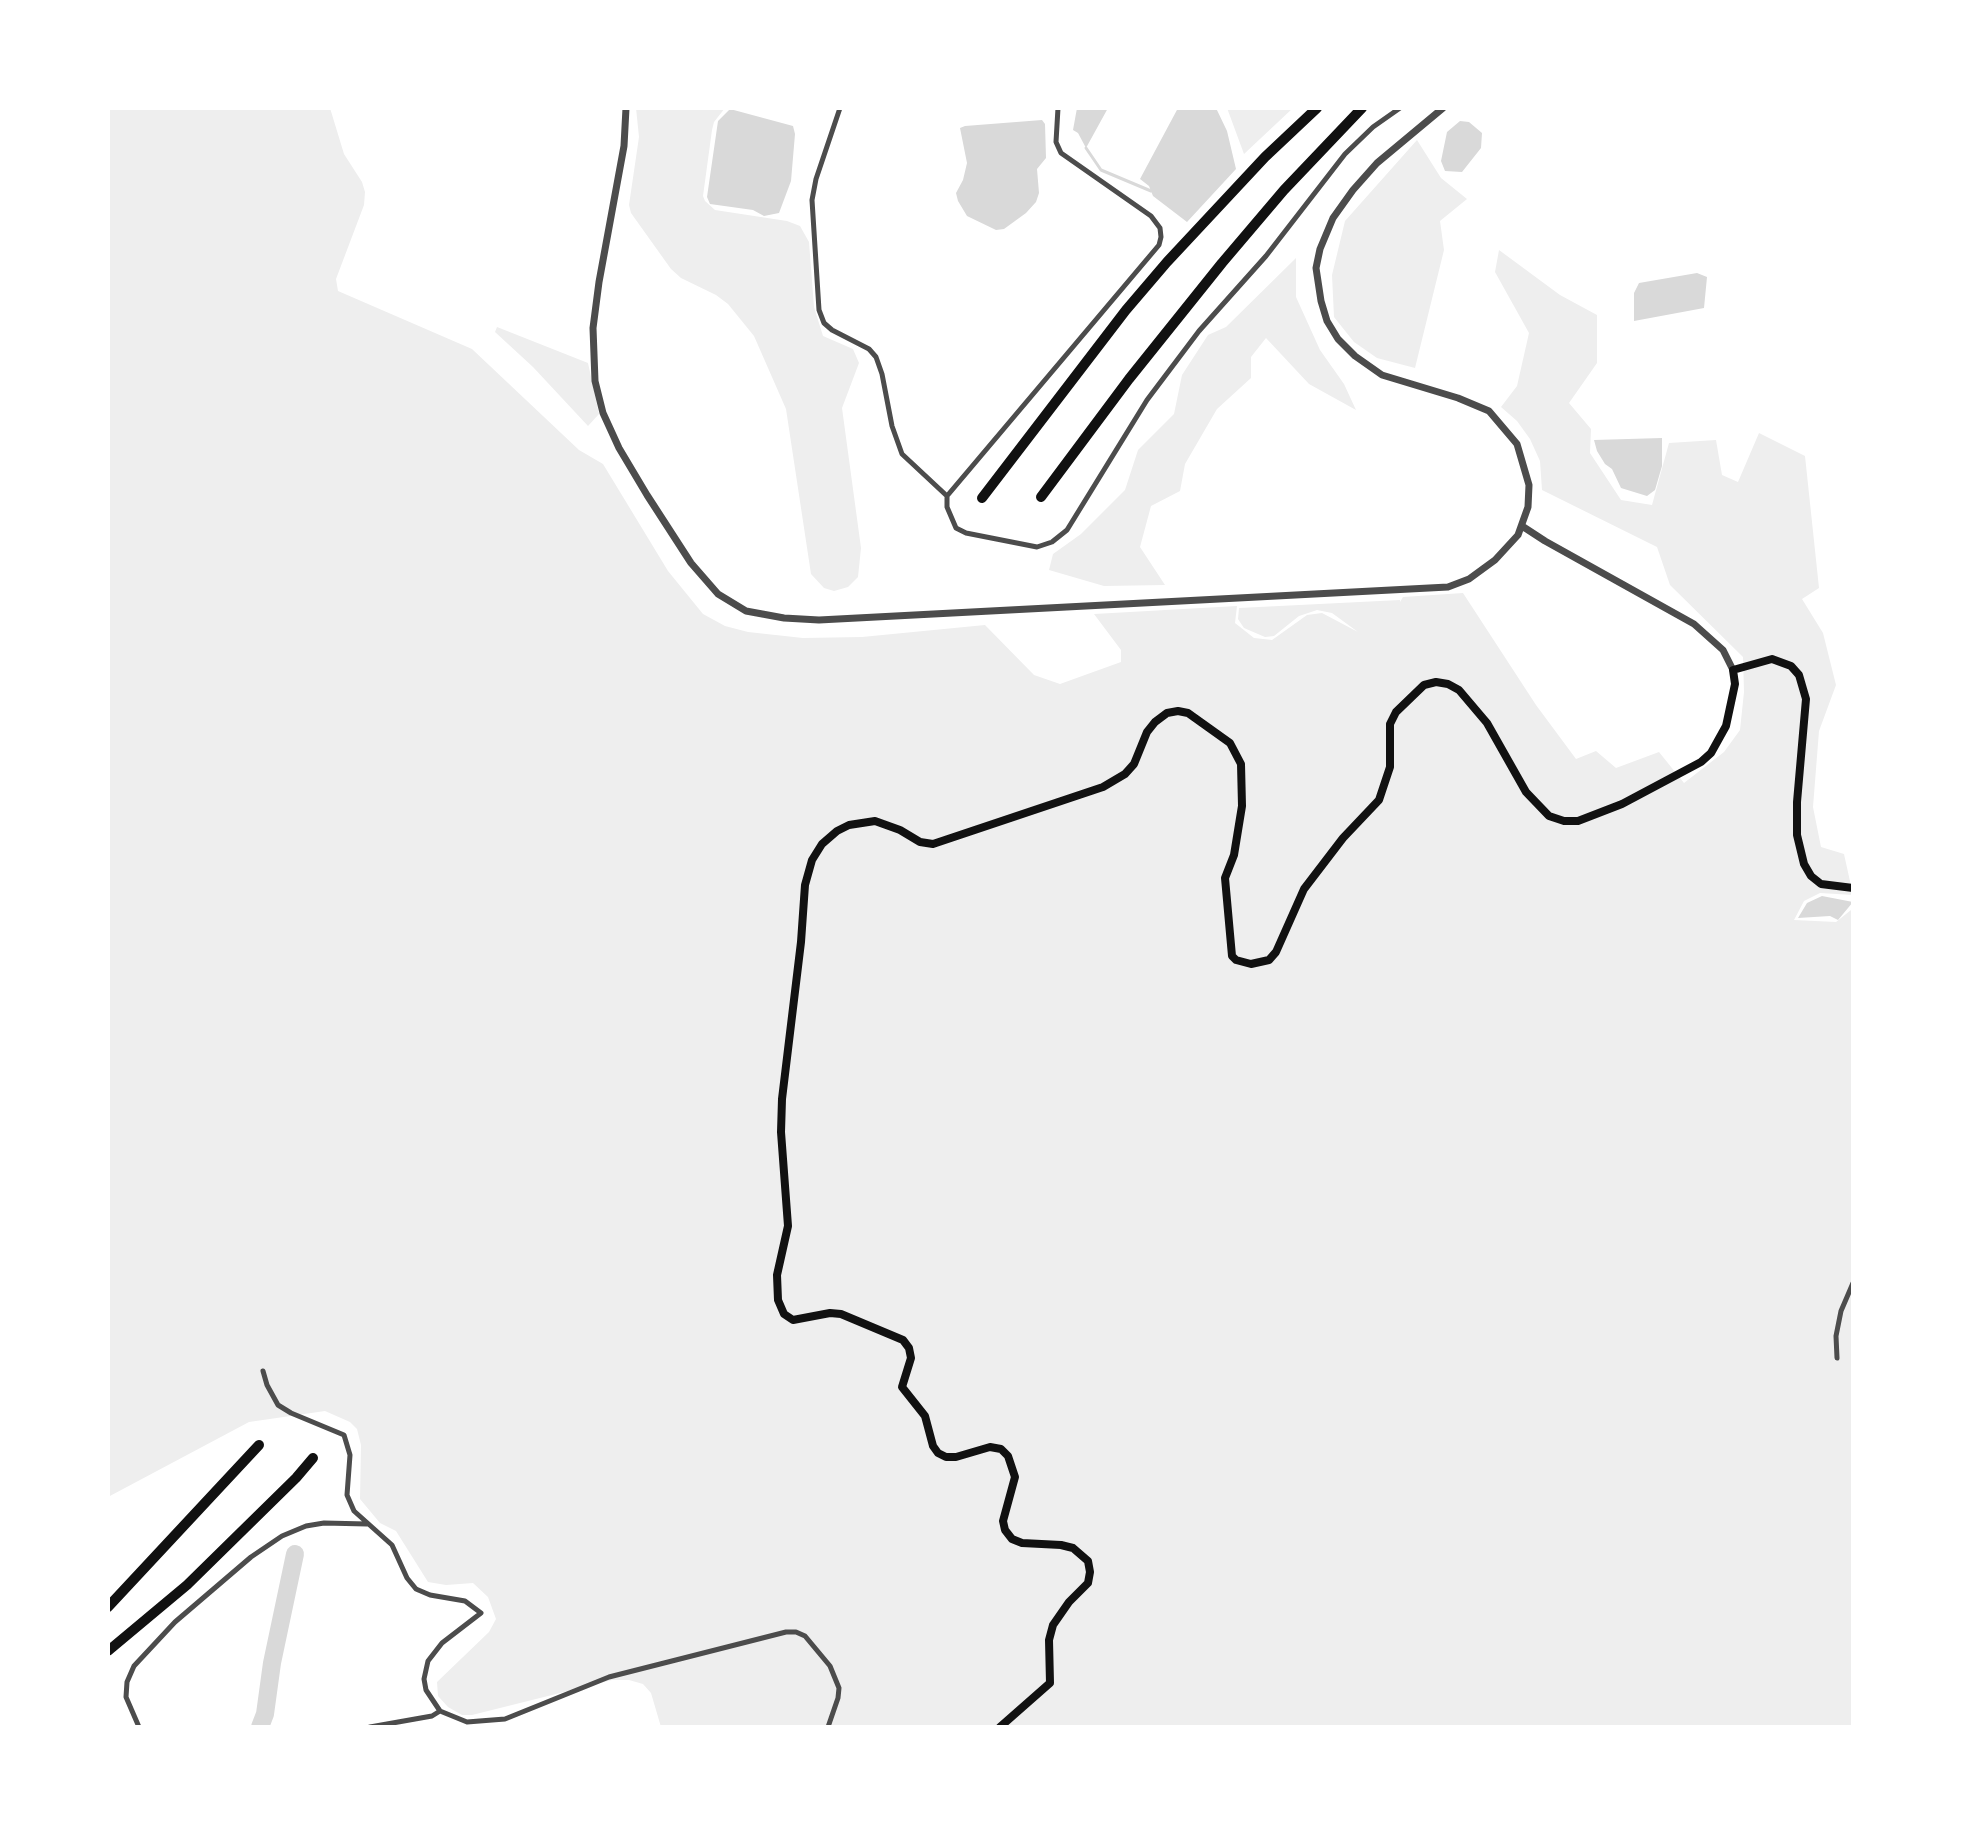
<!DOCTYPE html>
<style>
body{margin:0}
#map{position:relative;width:1961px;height:1835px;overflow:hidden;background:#fff;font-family:Helvetica,sans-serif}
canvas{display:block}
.frame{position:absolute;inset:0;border:110px solid #fff;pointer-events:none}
</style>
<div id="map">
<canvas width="1961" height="1835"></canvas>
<div class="frame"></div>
</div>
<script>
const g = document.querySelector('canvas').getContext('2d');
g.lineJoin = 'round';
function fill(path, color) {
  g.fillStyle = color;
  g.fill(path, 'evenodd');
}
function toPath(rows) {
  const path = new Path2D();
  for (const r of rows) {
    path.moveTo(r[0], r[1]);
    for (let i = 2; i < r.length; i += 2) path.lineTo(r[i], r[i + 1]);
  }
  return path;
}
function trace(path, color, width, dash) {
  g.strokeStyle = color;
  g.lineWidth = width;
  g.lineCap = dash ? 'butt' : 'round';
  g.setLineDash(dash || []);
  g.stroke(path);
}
fill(toPath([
 [108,108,330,108,344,154,362,182,365,192,364,205,336,279,338,291,472,349,579,450,603,464,668,571,703,614,725,626,748,632,803,638,862,637,985,625,1034,675,1060,684,1121,662,1121,650,1094,614,1237,606,1235,623,1254,638,1272,640,1307,615,1322,613,1358,632,1332,613,1317,610,1299,616,1274,636,1265,637,1244,628,1238,619,1239,608,1400,600,1400,602,1403,597,1463,593,1536,705,1576,759,1596,751,1616,768,1659,752,1684,783,1724,752,1740,730,1744,692,1743,657,1670,585,1657,547,1542,490,1540,461,1530,439,1517,421,1501,407,1517,386,1529,333,1495,272,1499,250,1560,295,1597,315,1597,363,1569,403,1591,429,1590,453,1621,500,1652,505,1669,443,1716,440,1722,475,1738,482,1759,433,1805,456,1819,588,1802,599,1823,633,1836,685,1819,731,1813,807,1821,847,1844,854,1853,895,1820,893,1804,901,1794,920,1836,922,1851,910,1853,911,1853,1727,661,1727,651,1693,643,1684,629,1680,612,1680,472,1715,462,1715,448,1707,438,1696,437,1682,489,1632,496,1619,488,1597,473,1583,446,1585,428,1582,396,1531,380,1523,360,1499,361,1445,357,1429,350,1422,325,1411,249,1422,108,1497],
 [636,108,725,108,714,122,712,130,703,196,705,201,715,210,787,221,800,226,809,242,814,307,823,336,853,349,859,363,842,408,861,548,858,577,848,587,834,591,824,588,811,574,786,409,754,336,728,304,716,295,681,278,671,269,631,213,629,205,639,137],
 [1227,108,1293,108,1244,154],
 [1417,140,1441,178,1467,199,1440,221,1444,250,1415,368,1377,358,1354,342,1334,317,1332,275,1345,221],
 [1296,258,1296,297,1320,350,1344,384,1356,410,1309,384,1266,338,1251,357,1251,378,1217,409,1185,464,1180,491,1151,506,1140,547,1165,585,1104,586,1049,570,1053,554,1081,534,1125,490,1138,450,1174,414,1182,375,1208,335,1226,327],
 [497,327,588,363,599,414,588,426,533,367,495,332]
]), '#eee');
fill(toPath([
 [1077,108,1108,108,1086,148,1078,133,1073,130],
 [1178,108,1216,108,1227,131,1236,169,1187,222,1153,196,1149,186,1140,179],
 [730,109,793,126,795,134,791,181,779,213,764,216,753,210,710,204,707,197,718,121],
 [1042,120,1045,124,1046,158,1037,169,1039,193,1036,202,1026,213,1004,229,996,230,967,216,958,201,956,193,963,180,967,163,960,128,965,126],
 [1460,121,1469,122,1482,133,1481,148,1462,172,1445,171,1441,161,1447,132],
 [1697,273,1707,277,1704,308,1634,321,1634,293,1639,283],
 [1662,438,1662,466,1655,490,1647,496,1621,488,1612,469,1605,464,1597,451,1594,440],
 [1822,896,1853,902,1838,920,1830,916,1798,918,1807,903]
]), '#d9d9d9');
trace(toPath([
 [1086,148,1101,170,1151,191]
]), '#d9d9d9', 3);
trace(toPath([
 [260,1727,265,1714,272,1663,295,1554]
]), '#d9d9d9', 18);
trace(toPath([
 [840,108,816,179,812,200,819,310,824,323,832,330,869,349,876,357,882,374,892,426,902,454,947,496],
 [1058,108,1056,142,1061,153,1151,216,1160,228,1161,237,1159,245,947,496,947,507,956,528,966,533,1037,547,1052,542,1067,530,1147,400,1199,331,1266,256,1345,154,1373,127,1400,108],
 [1837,1358,1836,1336,1841,1311,1853,1283],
 [263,1371,267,1385,278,1405,291,1413,344,1435,350,1455,347,1495,354,1511,392,1545,407,1578,416,1589,430,1595,465,1601,481,1613,442,1643,428,1661,424,1679,426,1690,440,1711,467,1722,505,1719,609,1677,786,1632,796,1632,805,1636,830,1666,839,1688,838,1698,828,1727],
 [139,1727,126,1697,127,1682,134,1666,175,1622,251,1557,282,1536,306,1526,324,1523,367,1524],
 [370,1727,432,1716,440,1711]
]), '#4c4c4c', 5);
trace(toPath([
 [626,108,624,146,599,282,593,328,595,381,603,413,619,448,647,495,691,563,718,594,746,611,784,618,819,620,1448,587,1469,579,1495,560,1518,535,1528,507,1529,485,1517,444,1489,411,1458,398,1382,375,1355,356,1338,339,1327,321,1321,301,1316,268,1320,249,1333,218,1353,190,1377,163,1443,108],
 [1522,526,1545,541,1694,624,1723,650,1733,670]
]), '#4c4c4c', 7);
trace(toPath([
 [1000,1727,1050,1683,1049,1640,1053,1625,1069,1602,1088,1583,1090,1572,1088,1561,1073,1548,1061,1545,1022,1543,1012,1539,1005,1530,1003,1521,1015,1477,1008,1456,1001,1449,990,1447,956,1457,946,1457,938,1453,933,1446,925,1416,902,1387,911,1358,909,1348,903,1340,841,1314,830,1313,793,1320,784,1314,778,1300,777,1275,788,1226,781,1132,782,1099,801,942,805,885,812,860,822,844,837,831,849,825,875,821,900,830,920,842,933,844,1103,787,1125,774,1134,764,1147,732,1155,722,1167,713,1178,711,1188,713,1230,743,1241,764,1242,806,1234,855,1225,878,1232,956,1236,960,1251,964,1269,960,1276,952,1304,889,1343,838,1379,800,1390,767,1390,724,1396,712,1424,685,1436,682,1448,684,1459,690,1487,723,1526,792,1549,816,1564,821,1578,821,1622,804,1701,762,1711,753,1726,726,1735,684,1733,670,1772,659,1791,666,1799,675,1806,699,1797,802,1797,835,1804,864,1811,876,1821,884,1853,888]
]), '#111', 8);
trace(toPath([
 [1041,497,1129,379,1222,263,1284,190,1362,108],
 [982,498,1126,310,1167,262,1265,157,1317,108],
 [108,1607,259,1445],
 [108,1651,187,1585,296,1478,313,1458]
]), '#111', 10);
</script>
